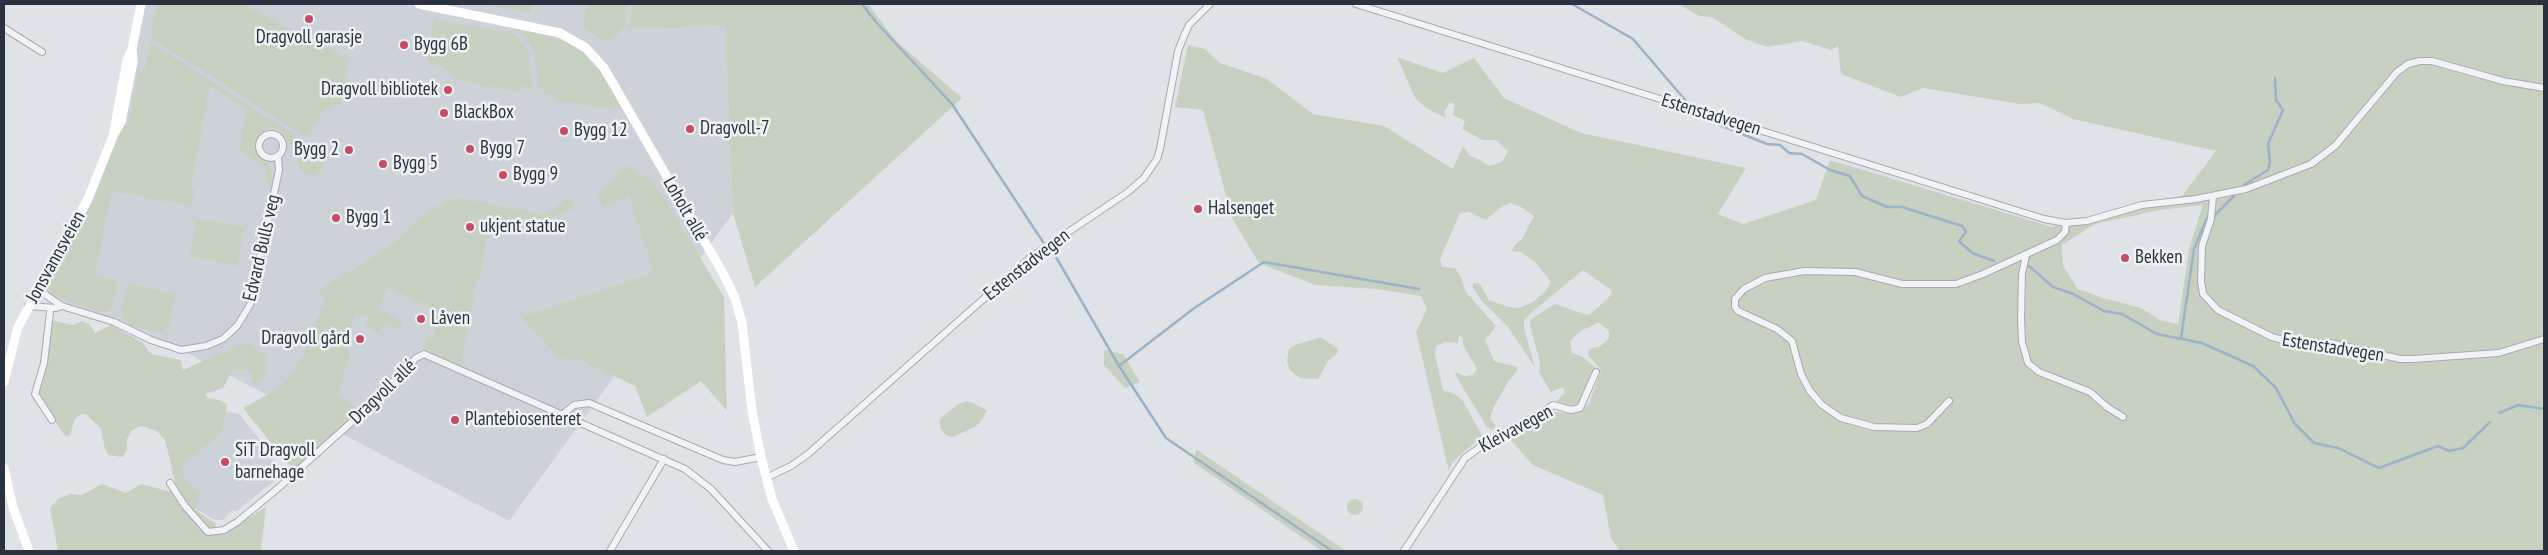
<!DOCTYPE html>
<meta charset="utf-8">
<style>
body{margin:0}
#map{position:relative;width:2548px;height:555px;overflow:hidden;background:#dfe3e7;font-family:"PT Sans Narrow",sans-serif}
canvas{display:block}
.frame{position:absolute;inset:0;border:5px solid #29323e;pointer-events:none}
</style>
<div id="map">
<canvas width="2548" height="555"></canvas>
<div class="frame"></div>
</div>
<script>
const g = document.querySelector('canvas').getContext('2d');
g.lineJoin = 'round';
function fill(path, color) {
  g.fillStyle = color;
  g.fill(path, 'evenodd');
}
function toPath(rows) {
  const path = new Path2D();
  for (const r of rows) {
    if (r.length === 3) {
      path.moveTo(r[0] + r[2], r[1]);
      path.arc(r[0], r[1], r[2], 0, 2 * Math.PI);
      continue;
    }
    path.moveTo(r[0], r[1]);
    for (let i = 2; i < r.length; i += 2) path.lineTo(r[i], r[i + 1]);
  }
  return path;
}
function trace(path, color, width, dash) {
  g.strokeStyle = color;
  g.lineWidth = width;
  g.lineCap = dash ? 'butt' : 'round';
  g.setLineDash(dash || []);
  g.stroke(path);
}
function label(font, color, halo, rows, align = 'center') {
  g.font = font + ' "PT Sans Narrow",sans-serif';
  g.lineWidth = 5;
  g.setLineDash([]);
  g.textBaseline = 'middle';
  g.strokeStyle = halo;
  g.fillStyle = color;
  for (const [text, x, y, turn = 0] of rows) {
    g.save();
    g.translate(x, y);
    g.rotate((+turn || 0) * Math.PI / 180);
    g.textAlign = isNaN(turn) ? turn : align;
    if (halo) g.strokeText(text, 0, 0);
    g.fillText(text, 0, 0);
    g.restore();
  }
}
fill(toPath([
 [141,4,633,4,629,30,725,26,733,213,509,521,181,350,52,297,44,286,104,162],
 [226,411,239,414,273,456,275,480,237,511,231,511,224,520,215,520,194,508,172,449,189,421]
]), '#cdd2d9');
fill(toPath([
 [157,4,243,4,348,59,341,103,323,111,306,137,155,40,152,37,152,30],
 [481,4,527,4,532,5,530,13],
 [587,4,628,4,624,27,618,34,605,41,599,38,583,26],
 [633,4,868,4,896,41,962,98,755,287,733,213,725,26,628,30],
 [1678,4,2544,4,2544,551,1620,551,1611,538,1603,495,1533,465,1508,437,1513,431,1548,412,1574,413,1589,404,1601,370,1588,355,1589,349,1601,346,1609,338,1609,331,1598,322,1588,328,1583,329,1570,341,1572,353,1581,356,1595,367,1578,406,1568,407,1556,401,1565,393,1563,387,1551,392,1539,372,1540,362,1530,326,1531,319,1555,304,1587,315,1594,311,1612,294,1611,290,1583,270,1530,314,1524,320,1524,328,1535,367,1508,327,1481,300,1473,288,1473,283,1480,284,1489,300,1509,307,1519,308,1533,302,1546,291,1551,282,1534,261,1521,252,1512,251,1515,245,1522,239,1534,216,1521,207,1511,203,1502,206,1486,220,1469,212,1460,213,1440,259,1442,267,1455,268,1461,277,1465,291,1496,326,1485,340,1494,361,1517,367,1517,371,1507,383,1493,409,1490,419,1496,426,1493,430,1487,427,1456,376,1455,372,1465,376,1473,375,1477,369,1463,345,1463,338,1459,335,1458,343,1445,342,1436,346,1435,354,1443,390,1455,394,1463,401,1483,437,1462,453,1452,463,1449,471,1416,332,1427,309,1421,296,1376,289,1315,285,1259,263,1232,218,1203,110,1175,107,1188,45,1205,49,1220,63,1267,79,1313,114,1384,126,1453,169,1463,146,1470,156,1481,160,1488,166,1502,162,1508,151,1496,140,1483,140,1462,129,1465,121,1453,115,1455,104,1450,102,1444,112,1446,118,1426,108,1415,98,1397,57,1443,73,1474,58,1504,98,1581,133,1746,168,1718,214,1743,224,1816,200,1830,160,2052,227,2182,196,2216,151,2073,119,2040,103,2020,104,1923,88,1901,97,1841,74,1838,46,1831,50,1802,41,1767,47,1747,40,1712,17,1700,16],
 [2203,205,2189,249,2178,324,2162,321,2141,308,2103,298,2078,289,2063,266,2062,245,2095,224,2160,210],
 [434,19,515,34,529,53,532,88,522,86,520,93,454,79,444,67,431,64,427,58],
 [520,28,569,42,583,53,601,72,620,105,610,110,553,99,554,94,548,93,545,96,544,91,538,86,534,51,526,38,518,31],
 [151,43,295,135,296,147,290,146,285,136,276,129,269,128,258,135,255,147,257,154,271,167,273,177,271,186,266,182,268,175,265,167,239,150,246,109,210,86,190,187,195,188,191,206,112,191,95,276,114,280,117,288,113,307,105,312,97,311,52,295,47,287,90,205,121,126,128,127,138,70,144,71],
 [311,163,12],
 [626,165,655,183,724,297,727,411,701,381,647,417,635,386,580,360,560,359,521,317,654,272,629,196,603,207,598,196],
 [462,198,541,214,548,213,567,198,572,200,574,208,512,234,486,238,482,270,475,287,461,366,423,349,429,336,433,337,436,329,433,323,437,312,388,287,378,309,402,321,403,324,401,330,385,322,381,331,377,332,366,327,369,318,356,313,345,341,350,354,338,394,359,410,297,468,288,464,243,408,281,387,303,355,313,327,325,304,319,289,374,257,396,242,413,224,433,209,451,200],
 [197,218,244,227,237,266,190,256],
 [135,284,175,294,169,325,163,332,153,332,129,324,123,318,122,308,125,291,130,285],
 [52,320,73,325,82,321,90,325,95,333,111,325,142,342,151,354,181,360,183,370,242,344,251,343,256,350,265,353,266,374,256,384,251,381,252,373,246,370,232,371,223,388,205,394,208,398,219,400,227,404,223,429,208,445,197,452,181,468,186,481,199,493,195,510,215,523,216,530,213,535,227,531,266,507,261,551,58,551,50,508,59,498,71,494,82,495,102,484,126,493,141,484,172,492,176,485,165,440,157,431,141,426,131,431,127,439,127,450,122,457,109,455,105,449,101,429,86,414,81,414,75,419,70,435,66,436,62,432,38,395,43,371,47,364],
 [1321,337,1338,349,1338,353,1328,361,1318,379,1300,378,1290,370,1287,361,1289,349,1295,345],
 [1104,350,1123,354,1140,382,1125,388,1104,365],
 [968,401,987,410,982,420,975,427,952,437,946,435,940,428,940,419,958,404],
 [1196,450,1197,450,1346,551,1322,551,1193,462],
 [1355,507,8]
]), '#c6d1c1');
trace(toPath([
 [862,4,876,22,952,104,1043,242],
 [1572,4,1633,39,1686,101],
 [1720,125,1767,144,1780,145,1789,153,1802,154,1830,170,1850,176,1862,196,1887,207,1902,207,1962,226,1966,232,1959,241,1972,253,1994,261],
 [2244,185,2268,170,2270,162,2268,144,2283,110,2276,100,2275,78],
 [2215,215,2234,196],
 [1056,257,1119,366,1166,438,1332,551],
 [2029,266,2053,287,2073,294,2104,311,2122,314,2157,334,2202,343,2253,366,2276,388,2295,424,2314,443,2338,448,2379,468,2438,446,2449,451,2463,448,2490,422],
 [2181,338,2194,249,2207,218],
 [1119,366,1193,309,1264,262,1419,289],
 [2499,413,2518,405,2544,409]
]), '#9cb2c6', 2.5);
const street = toPath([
 [1356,4,2044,219,2066,223,2087,221,2142,205,2196,199,2246,189,2311,164,2335,146,2397,72,2408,64,2420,61,2432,61,2503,81,2544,88],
 [4,28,42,52],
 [271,146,12],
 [2213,196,2211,219,2202,246,2201,281,2203,294,2218,310,2272,337,2294,343,2331,343,2400,359,2413,359,2499,353,2544,339],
 [2026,255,2022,274,2021,319,2022,342,2028,363,2039,372,2090,392,2107,407,2123,417],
 [28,306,56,308,62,306,37,289],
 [62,306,114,322,151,340,181,350,206,346,223,339,237,326,250,305,279,170,278,157],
 [50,312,44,363,35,394,52,420],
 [1949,401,1927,424,1917,428,1874,427,1841,418,1822,405,1810,391,1801,374,1792,341,1777,329,1738,311,1735,307,1735,299,1744,289,1765,278,1804,271,1855,272,1902,284,1956,284,1983,274,2057,240,2065,232,2066,223],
 [563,414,574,405,589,403,723,460,735,462,761,457],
 [766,478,791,466,808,454,1031,257,1128,192,1144,178,1157,159,1160,149,1178,51,1184,36,1189,25,1210,4],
 [170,483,185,506,208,532,224,530,237,522,276,490,365,410,416,358,424,354,685,469,711,489,768,551],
 [610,551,664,459],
 [1404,551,1465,458,1490,440,1540,414,1553,405,1571,410,1580,408,1596,372]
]);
trace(street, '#a5aab1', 8);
trace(street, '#f1f3f6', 6);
trace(toPath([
 [419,4,560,33,586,48,604,68,724,275,735,298,742,323,752,411,761,457,772,499,794,551],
 [114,131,127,60,131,51],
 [4,382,18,327,88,199,114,134,121,122,133,62,132,49,141,4],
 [4,468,13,507,29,551]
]), '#fff', 9);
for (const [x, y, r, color] of [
 [309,19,5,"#c64b64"],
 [404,45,5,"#c64b64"],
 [448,90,5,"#c64b64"],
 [444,113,5,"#c64b64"],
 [690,129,5,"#c64b64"],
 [564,131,5,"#c64b64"],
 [470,149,5,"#c64b64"],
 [349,150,5,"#c64b64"],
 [383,164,5,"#c64b64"],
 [503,175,5,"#c64b64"],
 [1198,209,5,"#c64b64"],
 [336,218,5,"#c64b64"],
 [470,227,5,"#c64b64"],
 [2125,258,5,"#c64b64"],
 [421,319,5,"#c64b64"],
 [360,339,5,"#c64b64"],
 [455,420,5,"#c64b64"],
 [225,462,5,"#c64b64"]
]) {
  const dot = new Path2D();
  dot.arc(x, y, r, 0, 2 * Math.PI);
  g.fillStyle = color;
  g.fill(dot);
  trace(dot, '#eef2f5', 2);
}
label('19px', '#29323e', '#eef2f5', [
 ["Dragvoll garasje",309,38,"center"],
 ["Bygg 6B",414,45],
 ["Dragvoll bibliotek",438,90,"right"],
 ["BlackBox",454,113],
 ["Dragvoll-7",700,129],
 ["Bygg 12",574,131],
 ["Bygg 7",480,149],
 ["Bygg 2",339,150,"right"],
 ["Bygg 5",393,164],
 ["Bygg 9",513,175],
 ["Halsenget",1208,209],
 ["Bygg 1",346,218],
 ["ukjent statue",480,227],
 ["Bekken",2135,258],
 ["Låven",431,319],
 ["Dragvoll gård",350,339,"right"],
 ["Plantebiosenteret",465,420],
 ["SiT Dragvoll",235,451],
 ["barnehage",235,473]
], 'left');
label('19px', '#29323e', '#eef2f5', [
 ["Estenstadvegen",1711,115,17],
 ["Loholt allé",685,209,60],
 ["Edvard Bulls veg",262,248,-77],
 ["Jonsvannsveien",56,257,-61],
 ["Estenstadvegen",1027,265,-38],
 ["Estenstadvegen",2333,348,9],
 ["Dragvoll allé",383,392,-44],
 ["Kleivavegen",1516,429,-28]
]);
</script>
